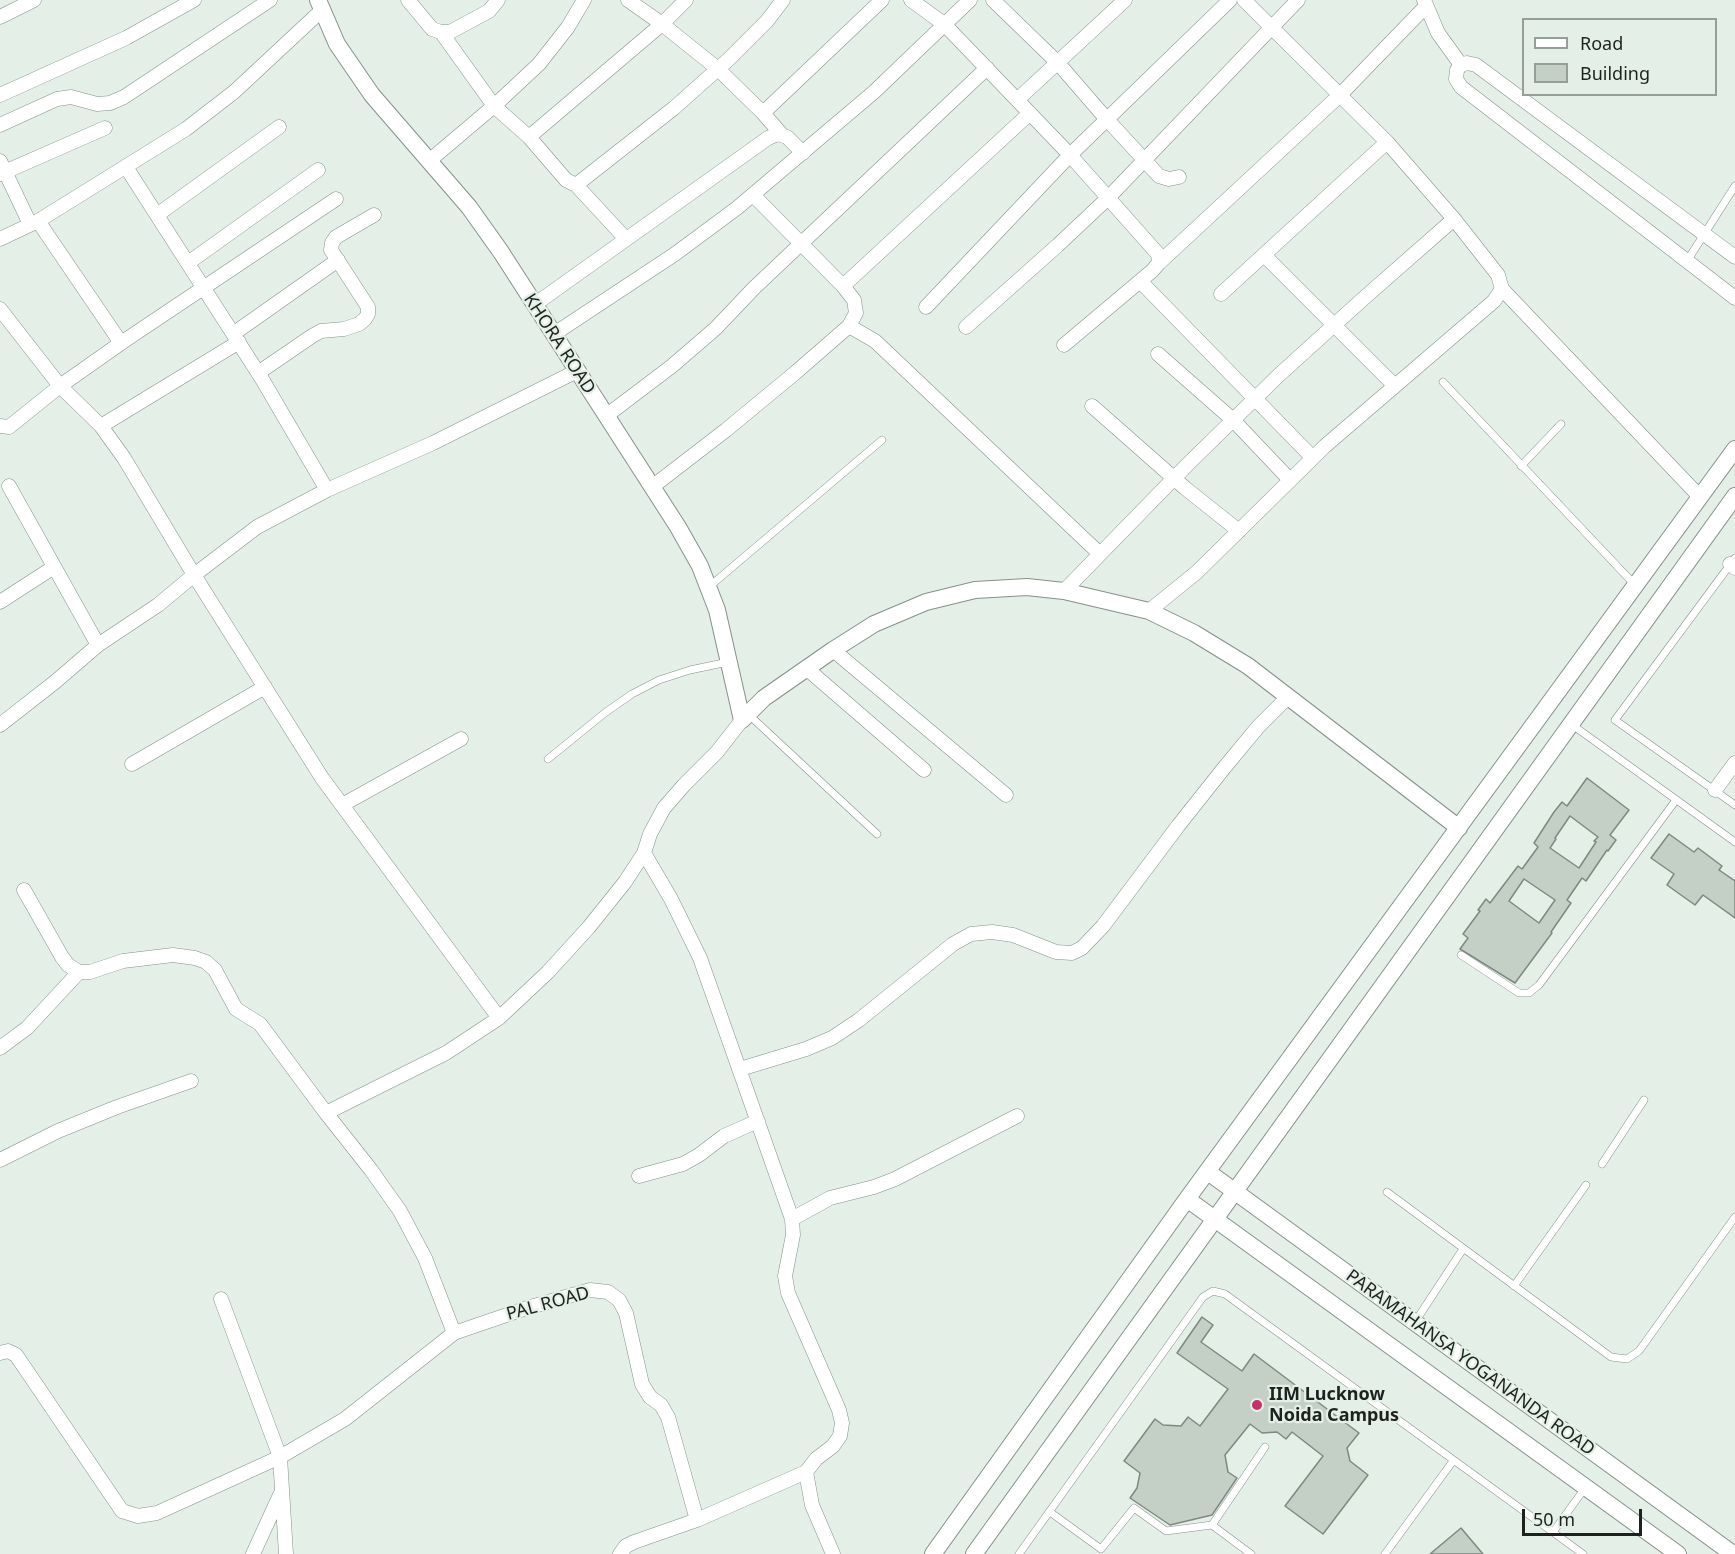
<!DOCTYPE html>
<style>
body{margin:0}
#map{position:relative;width:1735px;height:1554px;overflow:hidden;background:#e4f0e7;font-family:"Noto Sans",sans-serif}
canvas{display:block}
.legend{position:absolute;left:1522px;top:18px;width:195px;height:78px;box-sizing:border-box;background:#e4f0e7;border:2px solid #959e97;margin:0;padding:8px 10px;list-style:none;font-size:18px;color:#1e221f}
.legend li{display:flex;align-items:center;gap:12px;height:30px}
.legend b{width:30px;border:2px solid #959e97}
.scale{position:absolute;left:1522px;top:1509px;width:120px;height:27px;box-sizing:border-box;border:3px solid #1e221f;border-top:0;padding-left:8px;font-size:18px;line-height:21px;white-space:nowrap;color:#1e221f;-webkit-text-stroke:4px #e4f0e7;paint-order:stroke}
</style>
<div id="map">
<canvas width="1735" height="1554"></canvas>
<ul class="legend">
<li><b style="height:8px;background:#fff"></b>Road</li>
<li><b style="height:16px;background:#c4cfc6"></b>Building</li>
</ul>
<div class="scale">50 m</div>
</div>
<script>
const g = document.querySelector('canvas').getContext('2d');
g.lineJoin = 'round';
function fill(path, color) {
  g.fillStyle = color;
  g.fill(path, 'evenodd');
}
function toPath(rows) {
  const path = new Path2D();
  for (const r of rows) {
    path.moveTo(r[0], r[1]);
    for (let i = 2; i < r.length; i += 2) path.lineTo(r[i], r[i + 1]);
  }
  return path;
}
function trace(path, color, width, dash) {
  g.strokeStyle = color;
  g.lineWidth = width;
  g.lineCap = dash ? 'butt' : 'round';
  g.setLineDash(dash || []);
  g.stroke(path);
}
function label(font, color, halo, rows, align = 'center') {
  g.font = font + ' "Noto Sans",sans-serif';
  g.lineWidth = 4.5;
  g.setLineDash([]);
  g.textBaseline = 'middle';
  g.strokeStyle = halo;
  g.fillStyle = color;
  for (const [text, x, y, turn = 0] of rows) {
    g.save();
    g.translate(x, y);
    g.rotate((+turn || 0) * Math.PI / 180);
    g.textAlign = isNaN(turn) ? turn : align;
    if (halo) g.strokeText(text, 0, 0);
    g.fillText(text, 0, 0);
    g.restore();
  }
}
const building = toPath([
 [1587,778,1629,810,1610,835,1616,840,1608,851,1607,850,1586,881,1582,878,1567,900,1571,903,1551,932,1552,933,1515,983,1460,949,1468,938,1463,934,1480,911,1478,910,1486,899,1490,903,1518,866,1522,869,1538,847,1534,843,1554,812,1562,802,1567,806,1587,778],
 [1570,816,1598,837,1594,841,1596,842,1579,868,1550,848,1556,839,1555,838,1570,816],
 [1524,879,1555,900,1539,923,1509,901,1524,879],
 [1669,834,1694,852,1698,848,1722,866,1719,870,1735,881,1735,918,1703,895,1695,905,1667,885,1674,874,1651,858,1669,834],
 [1202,1317,1213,1325,1201,1342,1242,1371,1254,1354,1359,1433,1347,1448,1350,1461,1368,1475,1323,1534,1285,1506,1323,1456,1292,1432,1286,1439,1277,1432,1262,1433,1250,1424,1225,1455,1228,1472,1237,1478,1212,1515,1170,1525,1130,1498,1137,1488,1140,1473,1124,1461,1155,1419,1163,1425,1181,1426,1188,1417,1200,1426,1228,1389,1177,1353,1202,1317],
 [1461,1528,1483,1554,1430,1554,1461,1528]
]);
fill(building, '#c4cfc6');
trace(building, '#7e8981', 1.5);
const service = toPath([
 [1687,261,1735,186],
 [1443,382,1635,585],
 [1521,466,1561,424],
 [1735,558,1615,720,1735,805],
 [710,586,882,440],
 [748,714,877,834],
 [1571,724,1735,842],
 [548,759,606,712,632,694,659,680,690,670,728,662],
 [1461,955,1519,993,1529,993,1539,985,1676,800],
 [1602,1164,1644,1100],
 [1387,1192,1611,1357,1627,1359,1639,1351,1735,1217],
 [1514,1286,1586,1185],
 [1415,1322,1463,1249],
 [1050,1512,1101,1549,1134,1508,1166,1531,1212,1525,1251,1554],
 [1212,1525,1265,1447],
 [1553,1532,1585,1488],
 [1019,1554,1203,1297,1213,1291,1225,1294,1583,1554],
 [1385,1554,1453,1461]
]);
const minor = toPath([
 [408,0,432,29,441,32,450,32,489,11,498,0],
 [628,0,662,24,718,69,763,113,782,135],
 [911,0,944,24,1070,155,1158,254,1159,263,1152,271,1064,345],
 [993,0,1058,63,1103,115,1159,176,1169,179,1179,177],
 [1244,0,1387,142,1454,219,1498,275,1502,289,1700,497],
 [1424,0,1438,33,1461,65],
 [0,17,34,0],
 [441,32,494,106,529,137,566,180,576,185,626,239],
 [0,95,126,38,194,0],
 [1017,100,1125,0],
 [763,113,882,0],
 [0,125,57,99,71,97,97,104,110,103,124,97,270,0],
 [529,137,662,24,686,0],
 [0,161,30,224],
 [429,161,494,106,539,64,568,27,584,0],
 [126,167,262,379,327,490],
 [0,174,105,128],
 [576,185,674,108,729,59,767,21,783,0],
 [157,215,279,127],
 [0,239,38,221,186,129,234,92,322,10],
 [1264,255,1395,386],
 [1735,257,1476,65,1467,63,1461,65,1457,70,1456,79,1461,87,1735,298],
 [188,263,318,170],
 [1159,263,1340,95,1426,6],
 [1140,281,1313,458],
 [843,286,1030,113],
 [1221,294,1387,142],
 [534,305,768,138,778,134,787,137,803,153],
 [926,307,1070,155,1230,0],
 [0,309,60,386,9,427,0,426],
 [849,326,875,341,1100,554],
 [966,327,1058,245,1108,198,1298,0],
 [233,334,338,260],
 [554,334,675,254,737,208,874,92,970,0],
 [121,343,336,199],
 [1158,354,1233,420,1290,480],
 [258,373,312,336,321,331,344,329,359,324,365,319,368,314,368,307,331,250,332,243,336,237,374,215],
 [1092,406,1185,488,1239,531],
 [606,416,672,366,716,328,754,288,987,68],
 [101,426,239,342],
 [9,486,98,645],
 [652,487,726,430,795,373,849,326,856,313,854,300,843,286,753,195],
 [1730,564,1735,568],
 [1064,591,1187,465,1279,375,1364,298,1454,219],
 [0,602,54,567],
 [1149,611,1197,572,1325,446,1494,301,1502,289],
 [833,650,1006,795],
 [806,668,924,770],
 [742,720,717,752,684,785,664,808,650,834,644,853,671,899,700,958,792,1219,793,1235,785,1276,788,1293,839,1410,842,1423,840,1436,833,1446,816,1459,806,1472,812,1505,833,1554],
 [0,725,55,682,98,645,158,605,194,575,124,458,101,426,60,386,121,343,38,221],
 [132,764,265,687],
 [1715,790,1735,763],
 [342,805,461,739],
 [24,890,62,957,68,965,79,972,90,972,123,961,173,955,195,958,206,962,215,970,236,1009,260,1024,326,1113],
 [499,1018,322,778,194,575,257,527,327,490,433,443,577,371],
 [0,1048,27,1028,79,972],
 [740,1069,806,1049,832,1038,859,1020,953,944,971,934,992,932,1013,935,1056,952,1072,953,1082,948,1103,926,1178,826,1224,768,1258,727,1288,697],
 [0,1160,58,1131,117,1107,191,1081],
 [639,1176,683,1164,699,1155,724,1136,758,1121],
 [792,1219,830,1198,874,1187,895,1179,1017,1116],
 [221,1299,280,1457,286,1554],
 [454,1333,425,1258,400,1211,371,1170,326,1113,446,1053,499,1018,548,972,589,927,625,882,644,853],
 [0,1353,8,1351,16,1355,122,1511,138,1516,157,1513,280,1457,345,1419,454,1333,527,1308,590,1290,608,1292,619,1300,626,1313,642,1384,650,1397,661,1405,668,1417,697,1520],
 [253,1554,281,1493],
 [620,1554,626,1546,634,1542,697,1520,806,1472]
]);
const tertiary = toPath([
 [318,0,337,44,372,95,469,207,501,252,678,527,700,566,717,610,742,720],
 [742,720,764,698,833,650,874,624,926,602,975,590,1027,587,1064,591,1149,611,1194,633,1248,666,1459,828],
 [1208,1172,1733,1554],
 [1187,1199,1678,1554],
 [933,1554,1187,1199,1735,449],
 [974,1554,1735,496]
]);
trace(service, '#869189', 8);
trace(minor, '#869189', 15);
trace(tertiary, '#869189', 18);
trace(service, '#fff', 7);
trace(minor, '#fff', 14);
trace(tertiary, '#fff', 16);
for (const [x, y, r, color] of [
 [1257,1405,6,"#c03468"]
]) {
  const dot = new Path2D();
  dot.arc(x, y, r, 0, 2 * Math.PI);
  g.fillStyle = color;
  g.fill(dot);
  trace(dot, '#e4f0e7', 2);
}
label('18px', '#1e221f', '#e4f0e7', [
 ["KHORA ROAD",559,344,57],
 ["PAL ROAD",548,1304,-15],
 ["PARAMAHANSA YOGANANDA ROAD",1470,1363,36]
]);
label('bold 18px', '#1e221f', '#e4f0e7', [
 ["IIM Lucknow",1269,1395],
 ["Noida Campus",1269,1416]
], 'left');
</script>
